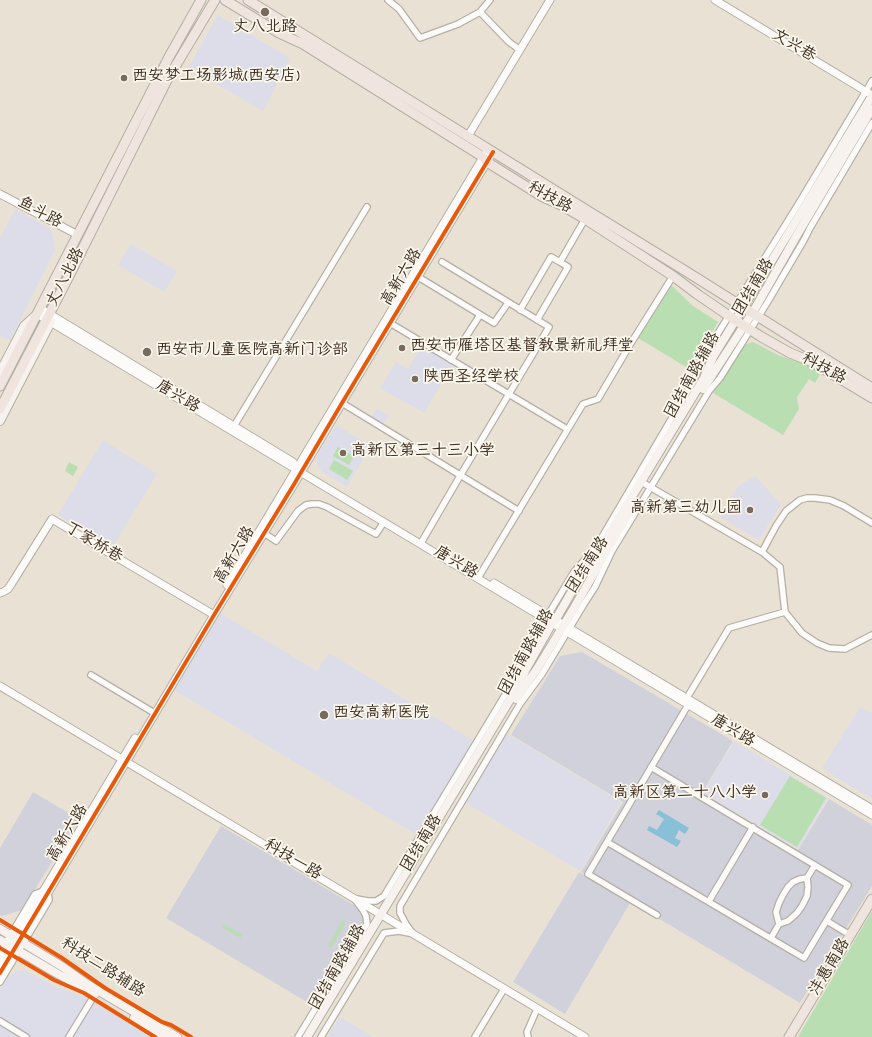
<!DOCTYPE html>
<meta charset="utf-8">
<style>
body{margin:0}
canvas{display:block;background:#e9e2d4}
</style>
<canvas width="872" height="1037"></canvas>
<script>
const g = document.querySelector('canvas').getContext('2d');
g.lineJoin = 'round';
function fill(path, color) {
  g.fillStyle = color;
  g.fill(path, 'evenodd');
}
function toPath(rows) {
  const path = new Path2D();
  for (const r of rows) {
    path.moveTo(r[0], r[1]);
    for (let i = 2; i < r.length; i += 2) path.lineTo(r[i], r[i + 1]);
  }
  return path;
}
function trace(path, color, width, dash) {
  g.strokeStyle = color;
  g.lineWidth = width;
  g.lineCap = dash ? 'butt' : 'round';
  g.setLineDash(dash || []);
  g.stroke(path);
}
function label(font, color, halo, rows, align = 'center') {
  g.font = font + ' Dekko,"LXGW WenKai TC",sans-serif';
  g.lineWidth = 3.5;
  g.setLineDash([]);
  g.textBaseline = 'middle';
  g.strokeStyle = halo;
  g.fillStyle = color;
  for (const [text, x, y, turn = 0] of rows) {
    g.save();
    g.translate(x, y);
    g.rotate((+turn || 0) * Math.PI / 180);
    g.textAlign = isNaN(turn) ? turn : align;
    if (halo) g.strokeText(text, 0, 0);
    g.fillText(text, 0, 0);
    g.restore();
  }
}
fill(toPath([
 [218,15,290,58,263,111,188,68],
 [15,209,51,229,55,250,10,341,0,336,0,238],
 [131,244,177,271,164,292,118,265],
 [422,345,453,364,424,413,380,388,396,362,408,369],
 [377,409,389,416,383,425,371,418],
 [336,425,371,446,347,487,321,471,315,459],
 [103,440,157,474,112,548,58,515],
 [755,476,781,504,759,540,720,517,738,486],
 [220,613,317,671,329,653,474,741,417,835,174,690],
 [860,707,872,713,872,798,863,794,822,768],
 [507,734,621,802,580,871,466,803],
 [734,741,828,798,798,849,703,793],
 [25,970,57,987,84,996,152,1037,0,1037,0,989,8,977,15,972],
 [340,1017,373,1037,327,1037]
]), '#dcdde8');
fill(toPath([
 [582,652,733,741,702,793,798,850,829,799,872,825,872,886,800,1003,581,872,623,802,511,735,560,656],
 [33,792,79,819,22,910,2,916,0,915,0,848],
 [221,826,357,907,364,920,312,1005,166,918],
 [579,872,630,903,565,1014,513,982]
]), '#d0d1da');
fill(toPath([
 [671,285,693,306,718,322,705,344,691,370,638,338],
 [753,342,778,355,810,366,821,373,815,383,809,379,797,397,799,409,783,435,713,393,715,388,722,380,744,345],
 [338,447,354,456,349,465,333,456],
 [334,460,353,471,347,480,329,469],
 [69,462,78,467,73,476,65,471],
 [790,776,826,798,797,847,760,825],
 [872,911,872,1037,798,1037],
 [343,919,345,921,345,923,331,948,328,946],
 [224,924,242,935,241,938,222,927]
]), '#b9deb1');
fill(toPath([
 [659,810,689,828,685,834,679,830,675,838,681,841,677,847,647,830,649,826,657,830,664,819,656,814]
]), '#88c0d8');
const minor = toPath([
 [388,0,399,9,420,38,458,24,480,12,490,0],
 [480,12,509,42,520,50],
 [415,275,494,323,508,303],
 [520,310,551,257,560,262],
 [537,320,568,267,560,262,585,219],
 [390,323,567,429],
 [451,360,480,315],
 [342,403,519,511],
 [234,426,367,207],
 [645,484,762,552,780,567,785,612,802,633,817,643,829,648,845,649,872,635],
 [264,533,276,541,298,511,306,505,312,504,319,504,327,507,376,534,384,522],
 [421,543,460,476,549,327,442,262],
 [762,552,776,526,786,511,800,500,807,498,815,498,830,500,844,506,872,523],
 [478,578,583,404,598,399,631,343,673,276],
 [91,675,151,711],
 [685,701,729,628,785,612],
 [607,842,804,958,848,885,651,767],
 [357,899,368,901,376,901,384,896,511,685,521,662,548,615,574,572,589,555,598,544,693,382,703,358,720,330,799,203,872,81],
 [709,901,753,827],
 [657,915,588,874,688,705],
 [827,921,850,935],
 [779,924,776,912,779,903,783,895,788,887,793,882,800,879,807,878],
 [411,931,406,924,400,913,400,906,520,704,542,674,584,604,595,587,612,551,709,391,720,378,742,343,767,303,804,240,810,228,872,123],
 [771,938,779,924,788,921,797,913,802,906,807,896,808,887,807,878,815,865],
 [0,953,35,894,43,891],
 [0,982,49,900,48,892],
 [0,1021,26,1037],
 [69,1037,97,991],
 [298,1037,367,924,366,916,363,910,356,901],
 [321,1037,384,933,399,931,409,933],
 [475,1037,504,989],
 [528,1037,527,1032,537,1009]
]);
const tertiary = toPath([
 [715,0,872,95],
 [468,136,550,0],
 [0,194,78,235],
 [40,308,293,462],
 [37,314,872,815],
 [494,583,872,809],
 [227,585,488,149],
 [0,593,3,592,8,589,12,583,52,519,214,615],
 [0,686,585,1037],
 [0,963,135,738],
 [0,973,214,615,293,486,342,403,493,152]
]);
const secondary = toPath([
 [0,372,24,326,35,316],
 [703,389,753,312,797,235,872,109],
 [0,421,51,322],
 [516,699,537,669,574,608,633,505],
 [0,929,63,967,87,984,177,1037],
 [0,940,56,973,95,994],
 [134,1018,166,1037],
 [307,1037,517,688,526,669,552,623,556,619,575,586,592,562,644,477,704,378,713,357,872,96]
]);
const primary = toPath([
 [225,0,279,33,303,44,472,150,483,157,487,162,543,197,563,206,585,219,673,276,697,294,735,320,760,336,790,353,812,362,872,398],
 [248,0,593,214,684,270,872,388],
 [0,386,169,57,201,0],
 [0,409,68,278,166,82,215,0],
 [789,1037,872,899]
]);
trace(minor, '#b5afa5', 8);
trace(tertiary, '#b5afa5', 9);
trace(secondary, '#b5afa5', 10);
trace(primary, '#b5afa5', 11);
trace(minor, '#fcfbf9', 5.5);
trace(tertiary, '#fcfbf9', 7);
trace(secondary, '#f7f2ee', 8);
trace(primary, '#efe5de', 9);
trace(toPath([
 [0,920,62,958,105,988,162,1022,171,1025,191,1037],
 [0,948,54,980,84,993,155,1037],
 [0,973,214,615,293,486,342,403,493,152]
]), '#e8590c', 4);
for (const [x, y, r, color] of [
 [265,12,5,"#786a5e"],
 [124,78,4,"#786a5e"],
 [402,348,4,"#786a5e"],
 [147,352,5,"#786a5e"],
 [415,379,4,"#786a5e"],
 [343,453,4,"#786a5e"],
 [750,510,4,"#786a5e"],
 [324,715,5,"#786a5e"],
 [765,795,4,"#786a5e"]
]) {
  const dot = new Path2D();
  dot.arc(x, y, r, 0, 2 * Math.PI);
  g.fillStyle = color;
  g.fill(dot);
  trace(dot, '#fbf7ec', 1.5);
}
label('16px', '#3b2a1e', '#fbf7ec', [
 ["丈八北路",265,29,"center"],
 ["西安梦工场影城(西安店)",132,78],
 ["西安市雁塔区基督教景新礼拜堂",410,348],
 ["西安市儿童医院高新门诊部",156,352],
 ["陕西圣经学校",423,379],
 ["高新区第三十三小学",351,453],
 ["高新第三幼儿园",742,510,"right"],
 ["西安高新医院",333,715],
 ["高新区第二十八小学",757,795,"right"]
], 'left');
label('16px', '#3b2a1e', '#fbf7ec', [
 ["文兴巷",793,47,31],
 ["科技路",549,199,29],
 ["鱼斗路",39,214,28],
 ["丈八北路",67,278,-63],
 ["高新六路",403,278,-59],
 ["团结南路",755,288,-59],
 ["科技路",823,370,29],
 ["团结南路辅路",694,376,-61],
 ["唐兴路",177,398,31],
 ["丁家桥巷",93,544,31],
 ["高新六路",236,556,-59],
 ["唐兴路",455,564,31],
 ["团结南路",589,566,-57],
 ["团结南路辅路",528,653,-61],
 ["唐兴路",732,732,31],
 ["高新六路",69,834,-59],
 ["团结南路",423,844,-59],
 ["科技一路",292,861,31],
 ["团结南路辅路",339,968,-60],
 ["沣惠南路",831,968,-59],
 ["科技二路辅路",102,969,33]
]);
</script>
